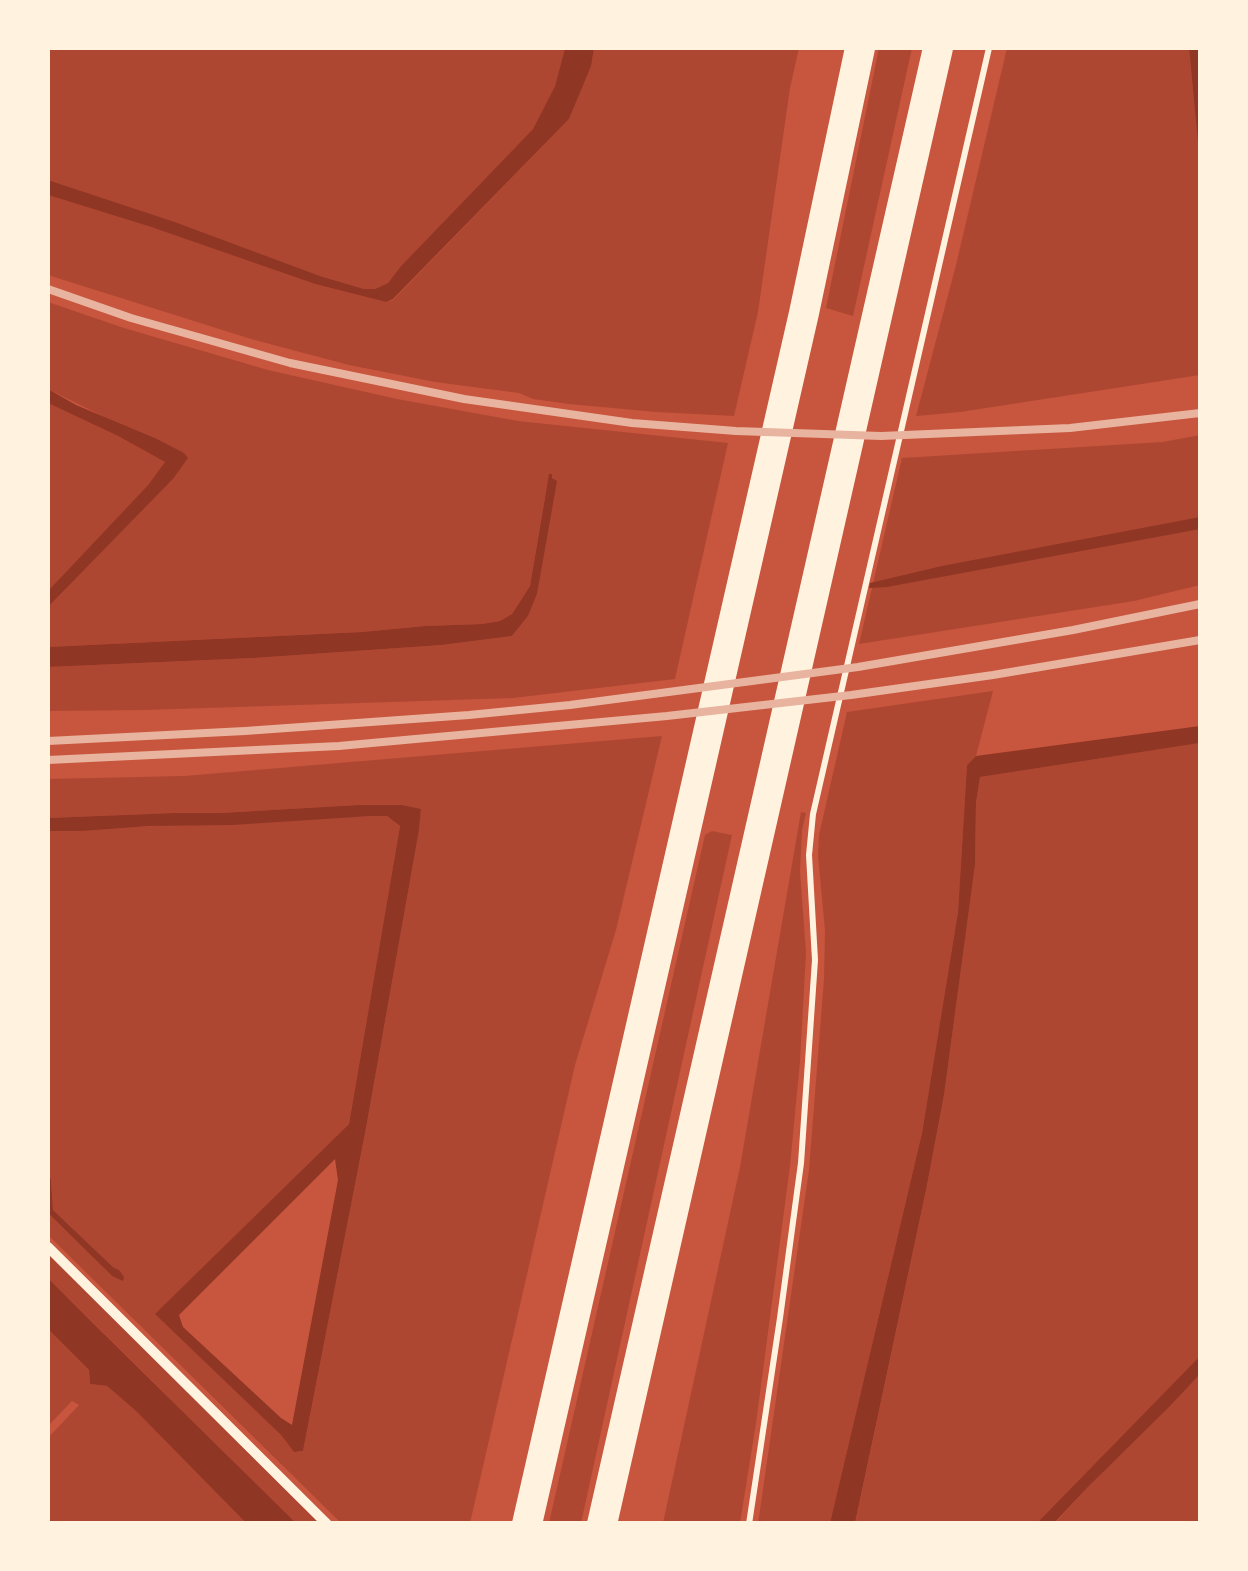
<!DOCTYPE html>
<style>
body{margin:0}
#map{position:relative;width:1248px;height:1571px;overflow:hidden;background:#c8553d;font-family:Cabin,sans-serif}
canvas{display:block}
.frame{position:absolute;inset:0;border:50px solid #fff3e0;pointer-events:none}
</style>
<div id="map">
<canvas width="1248" height="1571"></canvas>
<div class="frame"></div>
</div>
<script>
const g = document.querySelector('canvas').getContext('2d');
g.lineJoin = 'round';
function fill(path, color) {
  g.fillStyle = color;
  g.fill(path, 'evenodd');
}
function toPath(rows) {
  const path = new Path2D();
  for (const r of rows) {
    path.moveTo(r[0], r[1]);
    for (let i = 2; i < r.length; i += 2) path.lineTo(r[i], r[i + 1]);
  }
  return path;
}
function trace(path, color, width, dash) {
  g.strokeStyle = color;
  g.lineWidth = width;
  g.lineCap = dash ? 'butt' : 'round';
  g.setLineDash(dash || []);
  g.stroke(path);
}
fill(toPath([
 [48,48,565,48,555,86,533,129,401,266,388,283,375,289,364,289,320,276,175,222,48,180],
 [594,48,799,48,790,88,758,312,734,416,656,412,569,404,533,399,519,393,435,382,349,365,251,339,48,275,48,195,151,227,315,284,386,302,393,300,569,119,590,66],
 [879,48,912,48,853,316,826,308],
 [1007,48,1189,48,1200,164,1200,375,960,412,916,416,956,265],
 [48,302,124,328,268,370,397,399,518,421,728,443,675,679,513,698,145,710,48,711,48,667,254,658,442,645,512,636,528,616,537,594,549,518,547,485,530,586,512,614,500,621,482,624,425,626,362,632,48,647,48,607,173,479,187,458,48,389],
 [48,403,118,436,165,462,148,485,48,591],
 [1200,435,1200,585,1134,601,859,644,902,458,1163,442],
 [993,691,976,756,967,765,958,912,922,1133,830,1523,758,1524,809,1170,824,979,825,930,818,856,819,835,847,712],
 [662,736,616,930,575,1065,470,1523,341,1523,48,1235,48,1213,112,1276,119,1270,113,1267,53,1210,51,1180,48,1172,48,831,371,816,387,816,400,826,349,1124,156,1314,281,1435,294,1452,303,1451,366,1128,419,830,421,809,358,805,221,813,174,813,48,818,48,779,184,776],
 [1200,743,1200,1356,1037,1523,855,1524,926,1190,944,1095,975,865,976,803,980,777],
 [801,812,806,813,802,830,800,871,806,953,800,1061,790,1166,756,1423,740,1523,663,1523,740,1167],
 [712,831,732,835,581,1523,549,1523,705,835],
 [48,1254,308,1509,322,1523,296,1523,48,1278],
 [48,1329,89,1370,90,1384,107,1386,136,1411,246,1523,48,1523,48,1438,79,1405,72,1401,48,1426],
 [1200,1374,1200,1523,1054,1524,1088,1487]
]), '#ae4732');
fill(toPath([
 [565,48,594,48,591,66,569,119,393,299,386,302,315,284,151,227,48,195,48,180,175,222,320,276,364,289,375,289,388,283,401,266,533,129,555,86],
 [1189,48,1200,48,1200,164],
 [48,389,76,405,157,439,184,453,188,458,173,479,48,607,48,591,148,485,165,462,118,436,48,403],
 [549,474,552,474,552,478,557,481,537,594,528,616,512,636,442,645,254,658,48,667,48,647,362,632,425,626,482,624,500,621,512,614,530,586],
 [1200,517,1200,529,887,587,869,588,870,583,942,566],
 [1200,726,1200,743,980,777,976,803,975,865,944,1095,926,1190,855,1523,830,1523,922,1133,958,912,967,765,976,756],
 [358,805,402,805,421,809,419,830,366,1128,303,1451,294,1452,281,1435,155,1314,349,1124,400,826,387,816,371,816,232,825,150,826,81,831,48,831,48,818,174,813,221,813],
 [335,1159,338,1180,292,1425,281,1418,183,1327,179,1315],
 [48,1172,51,1180,53,1210,113,1267,119,1270,124,1277,123,1281,112,1276,48,1213],
 [48,1278,97,1327,296,1523,246,1523,136,1411,107,1386,90,1384,89,1370,48,1329],
 [1200,1356,1200,1374,1170,1406,1088,1487,1054,1523,1037,1523]
]), '#8f3625');
trace(toPath([
 [749,1524,780,1318,801,1163,815,960,809,855,813,814,989,48]
]), '#fff3e0', 6);
trace(toPath([
 [48,1247,327,1524]
]), '#fff3e0', 10);
trace(toPath([
 [527,1524,804,313,860,48],
 [602,1524,938,48]
]), '#fff3e0', 30);
trace(toPath([
 [48,289,131,318,290,363,464,399,632,423,736,431,881,436,1070,428,1200,413],
 [48,741,245,731,469,715,570,705,858,667,1073,630,1200,604],
 [48,760,339,746,667,716,851,695,993,675,1200,640]
]), '#e9b49f', 8);
</script>
